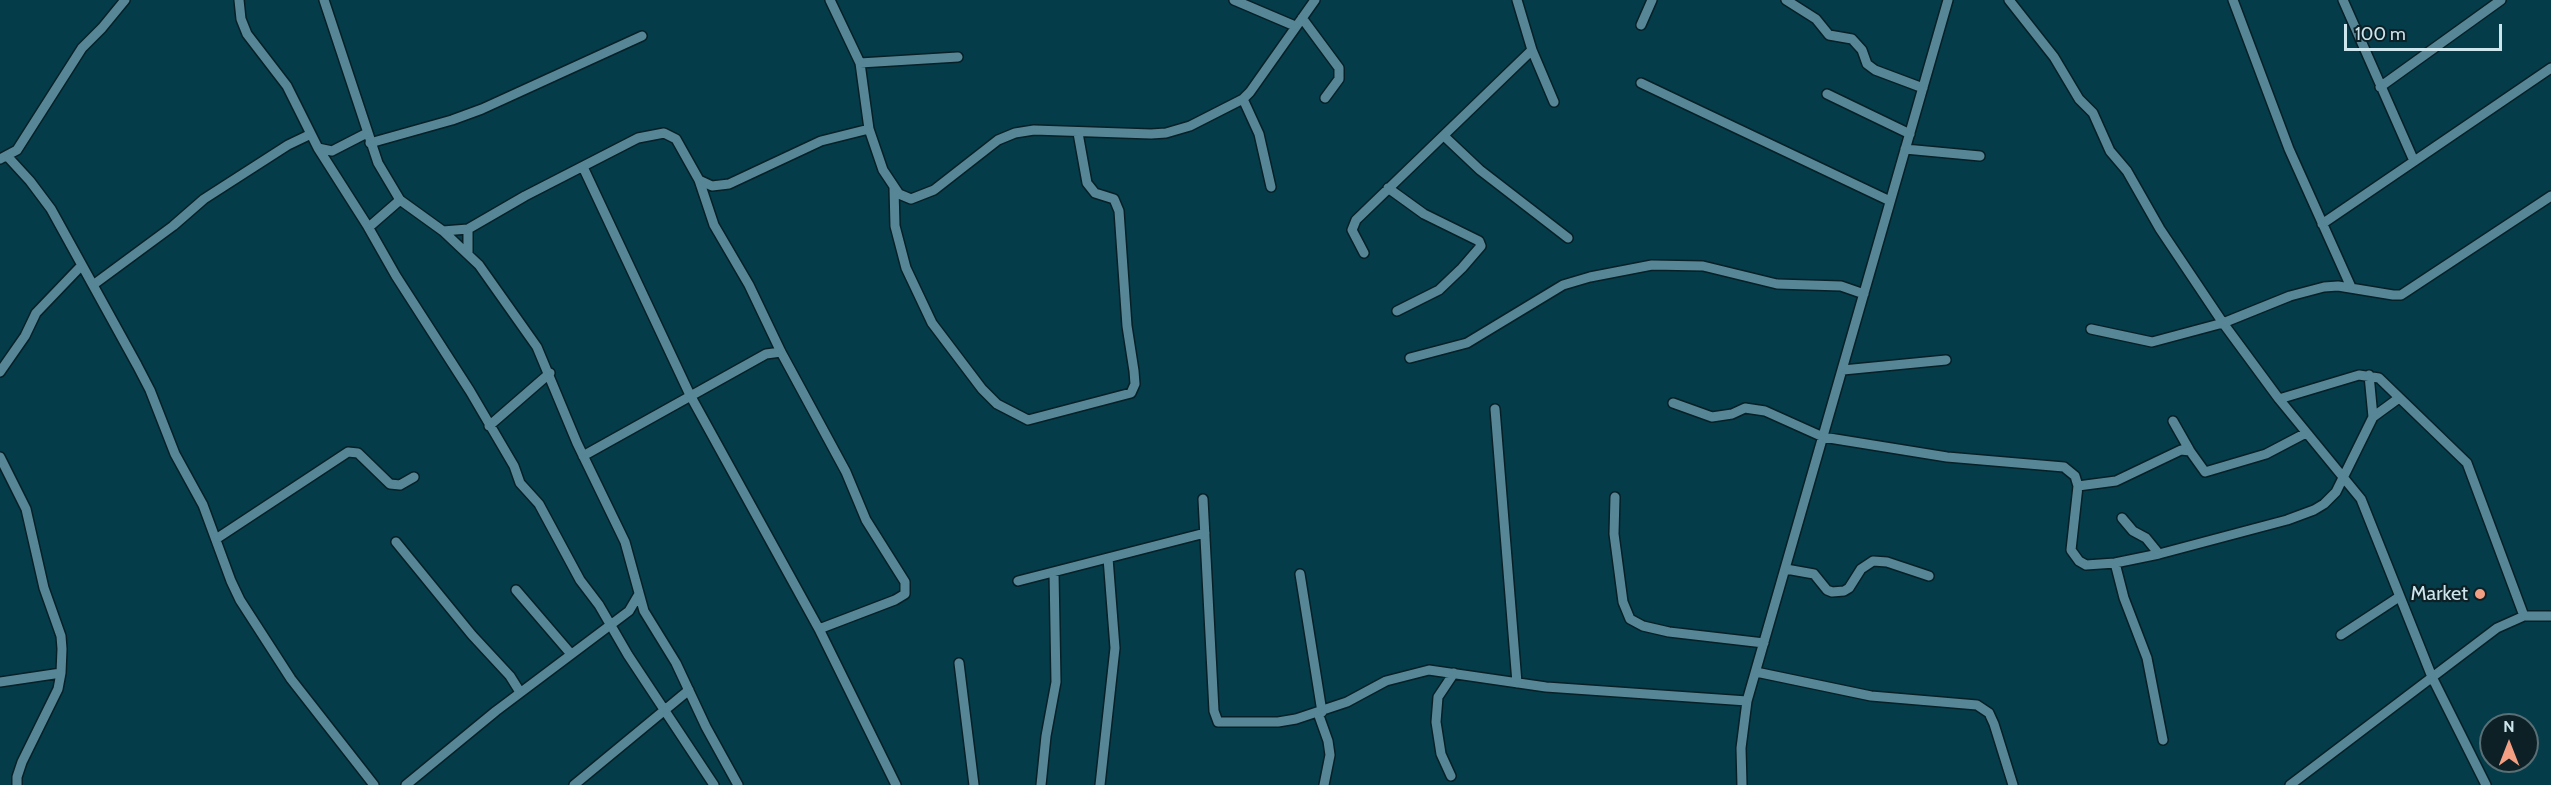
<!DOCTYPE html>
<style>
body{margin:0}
#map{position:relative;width:2551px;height:785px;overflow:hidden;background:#053c49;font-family:Cabin,sans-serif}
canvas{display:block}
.north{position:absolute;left:2479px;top:713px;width:60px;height:60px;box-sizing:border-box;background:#0c2026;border:2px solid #596f76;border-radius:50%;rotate:0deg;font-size:16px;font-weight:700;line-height:24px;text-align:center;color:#cde5ed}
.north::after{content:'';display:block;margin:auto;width:21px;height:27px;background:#f39f83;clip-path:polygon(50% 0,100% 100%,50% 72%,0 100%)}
.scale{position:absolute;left:2344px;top:24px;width:158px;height:27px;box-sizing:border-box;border:3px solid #cde5ed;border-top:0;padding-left:8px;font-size:18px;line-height:21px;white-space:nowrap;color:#cde5ed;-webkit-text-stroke:4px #0c2026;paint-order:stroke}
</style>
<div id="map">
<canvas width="2551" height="785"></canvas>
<div class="north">N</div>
<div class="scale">100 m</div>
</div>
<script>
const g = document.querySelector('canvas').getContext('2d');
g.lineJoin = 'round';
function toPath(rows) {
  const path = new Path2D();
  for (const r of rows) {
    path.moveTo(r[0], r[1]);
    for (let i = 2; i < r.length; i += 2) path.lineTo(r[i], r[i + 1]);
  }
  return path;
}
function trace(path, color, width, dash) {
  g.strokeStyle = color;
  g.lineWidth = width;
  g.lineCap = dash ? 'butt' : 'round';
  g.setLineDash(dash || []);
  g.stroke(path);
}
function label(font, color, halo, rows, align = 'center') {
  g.font = font + ' Cabin,sans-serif';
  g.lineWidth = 4.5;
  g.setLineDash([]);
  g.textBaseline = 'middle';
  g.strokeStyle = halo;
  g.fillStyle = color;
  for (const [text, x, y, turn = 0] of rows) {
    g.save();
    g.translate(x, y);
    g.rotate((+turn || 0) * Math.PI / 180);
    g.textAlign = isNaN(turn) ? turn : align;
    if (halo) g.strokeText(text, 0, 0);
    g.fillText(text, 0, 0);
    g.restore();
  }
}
const minor = toPath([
 [239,0,241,19,247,34,287,86,318,148,367,225,396,276,470,391,514,466,520,483,539,504,580,580,599,605,628,655,714,785],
 [324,0,378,163,400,200,443,231,479,265,537,347,577,443,625,542,644,611,676,663,706,727,738,785],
 [830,0,860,63,869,129,883,170,899,194,911,199,934,190,998,140,1015,133,1034,130,1151,134,1166,133,1190,126,1243,99,1250,92,1315,0],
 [1234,0,1295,26],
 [1517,0,1532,50,1554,102],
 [1786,0,1816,19,1829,35,1852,39,1862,50,1867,64,1875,70,1923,88],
 [2009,0,2054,57,2079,99,2093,113,2110,151,2127,171,2160,229,2223,323,2279,399,2361,499,2432,677,2486,785],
 [2233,0,2289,149,2351,287],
 [2343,0,2414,161],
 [1302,18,1339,68,1339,79,1325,98],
 [1641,25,1652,0],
 [860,63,958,57],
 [1641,83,1890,201],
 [2380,87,2501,0],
 [1827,94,1910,134],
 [1243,99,1259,134,1271,187],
 [1444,136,1480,170,1568,238],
 [370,143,452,120,482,109,642,36],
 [318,148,332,151,367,133],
 [1905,149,1980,156],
 [8,157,30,181,51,209,137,365,150,390,175,454,203,505,231,581,240,600,291,679,374,785],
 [0,159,17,150,82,48,102,28,125,0],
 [583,167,690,395,819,629,896,785],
 [699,180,712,186,729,184,821,141,869,129],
 [894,188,895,226,906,268,932,323,982,389,997,404,1028,420,1131,393,1135,384,1134,371,1127,326,1119,211,1114,199,1095,193,1087,183,1078,133],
 [1388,188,1424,214,1479,241,1481,246,1462,268,1439,290,1397,311],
 [2322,224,2551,68],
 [369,227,400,200],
 [443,231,468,229,525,196,638,138,664,133,676,139,699,180,714,225,749,285,781,352,846,472,866,520,905,582,905,594,895,600,819,629],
 [1364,253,1352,230,1356,220,1532,50],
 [468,254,468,229],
 [93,285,173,226,204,199,288,145,311,134],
 [2091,329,2152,342,2223,323,2290,296,2324,287,2338,286,2393,295,2401,295,2551,196],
 [1410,358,1467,343,1563,285,1590,277,1652,265,1703,266,1777,284,1841,286,1864,294],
 [1843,370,1946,360],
 [0,372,25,336,36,313,82,265],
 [2369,375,2373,417],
 [2279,399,2359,375,2379,378,2467,463,2524,616],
 [1673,403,1712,417,1732,414,1745,408,1765,411,1823,437,1947,457,2064,467,2075,476,2078,486,2071,550,2079,561,2086,565,2115,563,2159,554],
 [1495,409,1517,683],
 [2173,421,2190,451,2205,472,2266,454,2306,433],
 [489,426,550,373],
 [583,456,766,354,781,352],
 [0,457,26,509,44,588,61,636,62,649,61,673,58,689,22,762,17,777,17,785],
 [2078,486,2116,481,2181,450,2190,451],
 [1615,497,1614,534,1623,602,1630,619,1643,626,1669,632,1764,643],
 [1203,499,1214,711,1218,722,1278,722,1296,719,1347,702,1386,681,1429,670,1546,687,1747,701],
 [2122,518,2133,531,2146,538,2159,554,2287,520,2314,510,2324,504,2336,492,2373,417,2399,398],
 [216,539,348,452,358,453,390,484,400,485,414,477],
 [396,542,472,635,510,676,520,692],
 [2115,563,2124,598,2147,658,2163,740],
 [1786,569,1814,574,1827,590,1832,592,1844,591,1849,588,1861,569,1873,561,1887,562,1929,576],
 [1300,574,1322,712],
 [1018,581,1205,533],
 [516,590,571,654],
 [2341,635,2399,597],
 [959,663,974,785],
 [1756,672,1871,696,1977,705,1989,713,1994,724,2013,785],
 [0,682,61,673],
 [1318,713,1328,741,1330,755,1324,785],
 [1451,776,1441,754,1436,722,1438,697,1454,673],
 [406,785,496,711,629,611,639,594],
 [574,785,689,690],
 [1041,785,1046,736,1056,682,1054,572],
 [1100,785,1115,648,1108,558],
 [1742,785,1741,748,1747,701,1948,0],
 [2290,785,2497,628,2524,616,2551,616]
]);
trace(minor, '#072027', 12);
trace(minor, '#578796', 9);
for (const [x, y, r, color] of [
 [2480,594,6,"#f39f83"]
]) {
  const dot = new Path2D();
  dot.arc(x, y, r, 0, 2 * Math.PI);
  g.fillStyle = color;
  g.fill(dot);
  trace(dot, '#0c2026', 2);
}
label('20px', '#cde5ed', '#0c2026', [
 ["Market",2468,594]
], 'right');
</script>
